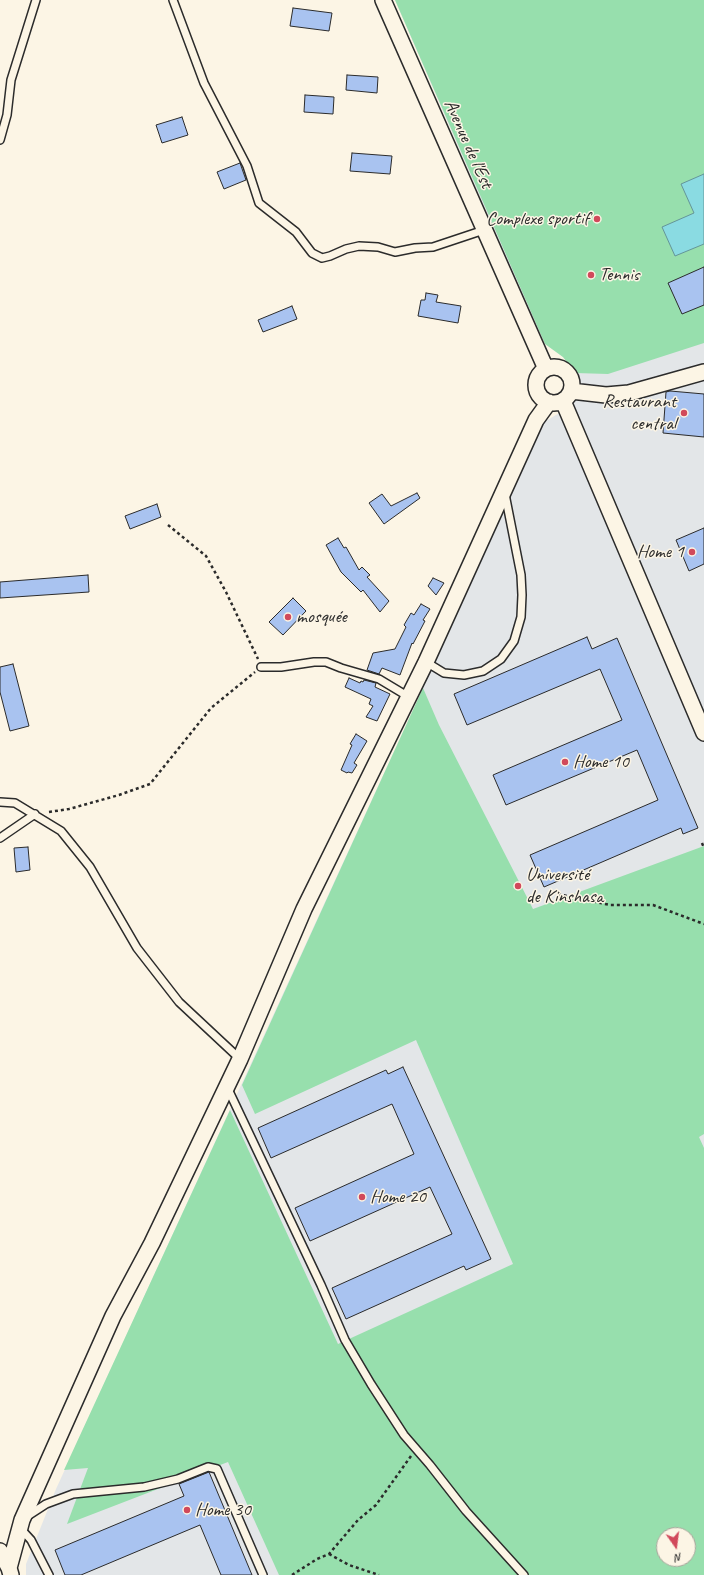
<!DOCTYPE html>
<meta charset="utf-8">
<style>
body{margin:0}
#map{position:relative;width:704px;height:1575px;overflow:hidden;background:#fcf5e5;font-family:Caveat,sans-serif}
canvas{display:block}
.north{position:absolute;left:656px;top:1527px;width:40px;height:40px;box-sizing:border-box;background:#fcf5e5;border:1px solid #a8a49b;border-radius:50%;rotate:166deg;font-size:11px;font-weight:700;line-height:16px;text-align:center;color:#2b2b2b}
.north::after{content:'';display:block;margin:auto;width:14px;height:18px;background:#d1495b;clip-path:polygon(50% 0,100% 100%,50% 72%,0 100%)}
</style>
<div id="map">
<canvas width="704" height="1575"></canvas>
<div class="north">N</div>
</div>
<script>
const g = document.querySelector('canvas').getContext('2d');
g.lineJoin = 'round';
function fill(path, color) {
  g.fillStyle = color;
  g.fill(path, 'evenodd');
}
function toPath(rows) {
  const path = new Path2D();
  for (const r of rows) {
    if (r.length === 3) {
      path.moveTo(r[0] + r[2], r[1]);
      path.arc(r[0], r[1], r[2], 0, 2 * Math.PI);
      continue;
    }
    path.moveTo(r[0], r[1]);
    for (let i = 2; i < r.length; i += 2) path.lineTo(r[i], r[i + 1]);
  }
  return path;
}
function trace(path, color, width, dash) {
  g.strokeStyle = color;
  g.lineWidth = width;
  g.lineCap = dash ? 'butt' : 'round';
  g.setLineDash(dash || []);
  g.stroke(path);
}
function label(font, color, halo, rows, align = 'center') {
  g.font = font + ' Caveat,sans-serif';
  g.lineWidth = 3;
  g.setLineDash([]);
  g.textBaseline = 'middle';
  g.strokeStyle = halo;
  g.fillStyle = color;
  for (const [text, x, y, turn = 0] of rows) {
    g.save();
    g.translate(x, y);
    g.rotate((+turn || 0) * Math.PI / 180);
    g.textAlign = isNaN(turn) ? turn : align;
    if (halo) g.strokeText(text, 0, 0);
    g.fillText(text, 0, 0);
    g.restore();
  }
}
fill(toPath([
 [395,0,704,0,704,1575,26,1575,26,1564,56,1489,423,688,539,425,561,412,570,403,575,390,575,373,563,357,545,344,518,286],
 [664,1535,688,1535,688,1559,664,1559]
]), '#e3e6e8');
fill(toPath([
 [395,0,704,0,704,343,608,374,575,373,563,357,545,344],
 [423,688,439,725,533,909,704,846,704,1134,699,1137,704,1148,704,1575,279,1575,228,1462,67,1524,88,1468,64,1470,230,1110,338,1344,513,1264,416,1040,255,1114,242,1085],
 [664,1535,688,1535,688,1559,664,1559]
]), '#97dfad');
const water = toPath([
 [704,174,704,244,675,256,662,227,694,213,681,184,704,174]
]);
fill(water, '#8adbe2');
trace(water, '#649599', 1);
const building = toPath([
 [293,8,332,13,329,31,290,26,293,8],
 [347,75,378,77,377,93,346,90,347,75],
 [305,95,334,97,333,114,304,112,305,95],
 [182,117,188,135,162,143,156,125,182,117],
 [352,153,392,156,390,174,350,171,352,153],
 [240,163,246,180,224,189,217,172,240,163],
 [704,267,704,305,682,314,668,283,704,267],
 [426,293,438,295,436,302,461,306,458,323,418,316,421,300,425,300,426,293],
 [292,306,297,319,263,332,258,320,292,306],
 [670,391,704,394,704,437,663,433,666,392,670,391],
 [417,493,420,498,384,524,369,503,382,494,391,506,417,493],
 [157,504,161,517,130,529,125,516,157,504],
 [704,528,704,564,689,571,676,540,704,528],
 [338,538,344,548,346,547,359,570,362,567,370,575,367,577,389,601,380,612,363,590,361,592,341,572,326,545,338,538],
 [88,575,89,592,0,598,0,582,88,575],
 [433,578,444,583,436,595,428,586,433,578],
 [293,598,306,611,283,635,269,622,293,598],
 [421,604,430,609,423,620,425,621,413,644,412,643,400,675,382,668,379,674,367,670,373,653,395,649,406,627,404,625,411,613,414,615,421,604],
 [587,637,592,649,617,638,698,828,683,834,681,828,544,887,530,855,658,800,637,750,506,805,493,775,622,720,600,669,467,725,454,694,587,637],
 [13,664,29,726,10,731,0,692,0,667,13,664],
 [349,678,360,683,361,681,363,682,364,680,376,683,375,687,390,694,377,721,366,717,373,706,369,704,371,699,345,687,349,678],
 [356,734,367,741,354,763,357,765,352,773,348,772,347,773,341,770,352,745,350,744,356,734],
 [28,847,30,870,16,872,14,848,28,847],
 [403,1067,491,1259,466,1270,464,1266,346,1319,332,1288,452,1234,430,1187,310,1241,295,1208,414,1154,392,1104,271,1158,258,1128,386,1070,388,1074,403,1067],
 [209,1472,252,1575,221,1575,200,1525,81,1575,65,1575,55,1550,184,1496,179,1484,209,1472]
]);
fill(building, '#a9c3f0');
trace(building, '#2b2b2b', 1);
const lane = toPath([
 [173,0,204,83,247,166,259,203,296,232,312,253,322,258,330,256,346,249,359,246,378,247,395,252,415,248,433,247,484,230],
 [0,140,7,115,11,80,36,0],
 [426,662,444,673,464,675,483,671,501,659,514,641,521,617,522,595,521,575,505,494],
 [261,667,281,667,314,662,326,662,341,668,379,679,409,697],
 [0,802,15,803,61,831,90,867,137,948,179,1002,240,1059],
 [0,838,35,814],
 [227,1087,321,1285,345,1340,371,1384,404,1435,430,1465,466,1511,524,1575],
 [26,1517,46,1504,73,1494,144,1487,178,1479,208,1467,217,1469,263,1575],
 [20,1528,31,1540,49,1575]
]);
const street = toPath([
 [383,0,546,369],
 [554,385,18],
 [571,391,606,395,629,393,704,372],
 [563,401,704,733],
 [0,1551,9,1568],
 [11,1575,9,1568,22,1520,113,1316,152,1243,240,1059,304,909,426,662,536,420,549,402]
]);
trace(lane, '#2b2b2b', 10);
trace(street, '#2b2b2b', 18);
trace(toPath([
 [168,525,206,556,226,592,258,659],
 [49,812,69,809,119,795,150,784,211,708,255,672],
 [702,843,704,848],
 [558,894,610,905,653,905,704,924],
 [329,1554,349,1565,379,1575],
 [292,1575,317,1559,329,1554,358,1520,376,1505,411,1456]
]), '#2b2b2b', 2.5, [3, 3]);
trace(lane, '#fcf5e5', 7);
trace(street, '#fcf5e5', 15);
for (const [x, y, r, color] of [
 [597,219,4,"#d1495b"],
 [591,275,4,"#d1495b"],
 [684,413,4,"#d1495b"],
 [692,552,4,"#d1495b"],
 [288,617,4,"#d1495b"],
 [565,762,4,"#d1495b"],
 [518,886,4,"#d1495b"],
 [362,1197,4,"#d1495b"],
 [187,1510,4,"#d1495b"]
]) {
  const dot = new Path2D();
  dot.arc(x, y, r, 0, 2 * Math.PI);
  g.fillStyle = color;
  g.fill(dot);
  trace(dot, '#fcf5e5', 1.5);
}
label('19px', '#2b2b2b', '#fcf5e5', [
 ["Avenue de l'Est",468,144,66]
]);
label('19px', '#2b2b2b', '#fcf5e5', [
 ["Complexe sportif",589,219,"right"],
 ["Tennis",599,275],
 ["Restaurant",676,402,"right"],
 ["central",676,424,"right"],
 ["Home 1",684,552,"right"],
 ["mosquée",296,617],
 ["Home 10",573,762],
 ["Université",526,875],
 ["de Kinshasa",526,897],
 ["Home 20",370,1197],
 ["Home 30",195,1510]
], 'left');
</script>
